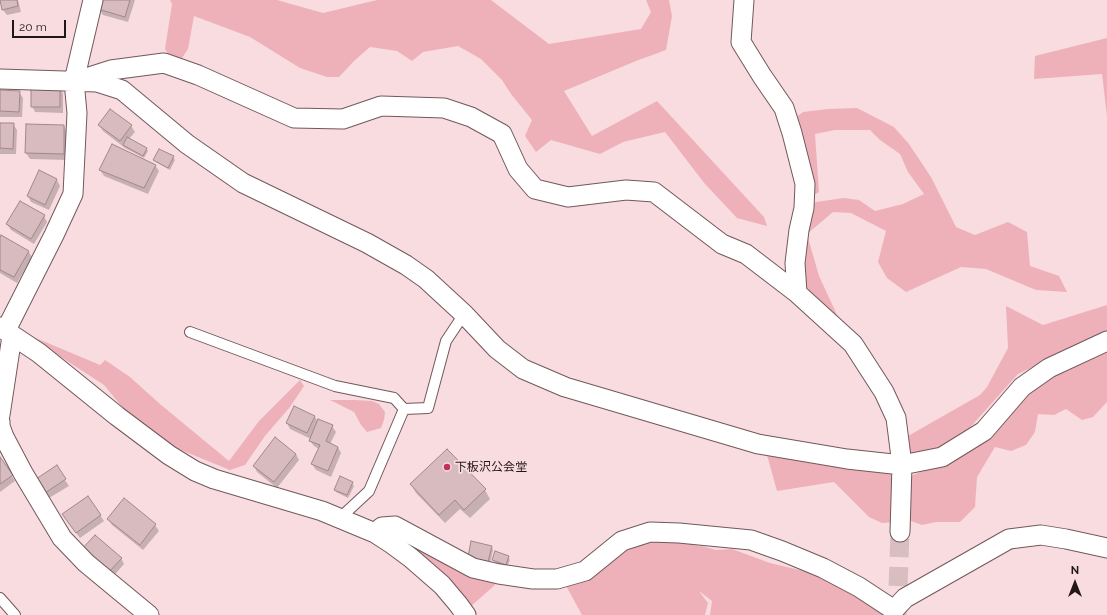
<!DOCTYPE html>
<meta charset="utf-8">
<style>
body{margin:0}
#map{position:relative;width:1107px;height:615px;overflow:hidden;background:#f9dcdf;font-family:Raleway,sans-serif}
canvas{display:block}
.north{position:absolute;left:1055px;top:563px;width:40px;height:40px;-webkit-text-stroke:3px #f9dcdf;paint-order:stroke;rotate:0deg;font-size:11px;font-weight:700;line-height:16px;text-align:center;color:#211718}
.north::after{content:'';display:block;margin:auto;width:14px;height:18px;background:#211718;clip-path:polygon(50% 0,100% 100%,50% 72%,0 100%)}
.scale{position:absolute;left:12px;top:20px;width:54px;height:18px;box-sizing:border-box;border:2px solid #211718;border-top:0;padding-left:5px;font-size:12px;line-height:14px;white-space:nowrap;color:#211718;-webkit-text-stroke:3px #f9dcdf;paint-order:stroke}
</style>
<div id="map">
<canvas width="1107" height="615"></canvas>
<div class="north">N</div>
<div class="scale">20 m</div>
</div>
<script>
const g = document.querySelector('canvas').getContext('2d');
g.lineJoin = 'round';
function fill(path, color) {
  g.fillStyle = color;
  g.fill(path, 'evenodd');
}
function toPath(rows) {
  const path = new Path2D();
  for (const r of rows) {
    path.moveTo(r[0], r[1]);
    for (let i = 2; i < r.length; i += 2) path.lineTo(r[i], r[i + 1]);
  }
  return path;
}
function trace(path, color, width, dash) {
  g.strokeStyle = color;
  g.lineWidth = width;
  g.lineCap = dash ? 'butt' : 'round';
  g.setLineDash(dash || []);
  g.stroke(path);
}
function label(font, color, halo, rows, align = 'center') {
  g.font = font + ' Raleway,"Noto Sans JP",sans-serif';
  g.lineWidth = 3.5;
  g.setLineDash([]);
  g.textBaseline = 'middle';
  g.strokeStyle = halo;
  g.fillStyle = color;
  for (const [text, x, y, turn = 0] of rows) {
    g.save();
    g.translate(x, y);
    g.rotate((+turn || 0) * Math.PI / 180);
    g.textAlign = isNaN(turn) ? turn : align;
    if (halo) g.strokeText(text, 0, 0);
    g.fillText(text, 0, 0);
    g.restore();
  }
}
fill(toPath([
 [170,0,277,0,323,13,377,0,491,0,549,44,641,29,651,12,646,0,669,0,672,16,666,50,636,61,564,91,592,136,657,101,764,217,767,226,737,218,705,184,665,132,623,142,600,154,551,140,536,152,525,136,532,120,511,94,502,80,481,59,458,46,423,52,412,61,397,51,370,47,354,61,339,77,327,77,300,68,250,37,194,16,188,49,176,67,165,49,172,4],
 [1107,38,1107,116,1102,74,1034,79,1035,56],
 [857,108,894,127,909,144,931,177,956,227,975,235,1008,222,1027,232,1030,266,1059,276,1067,292,1036,290,986,269,961,267,906,292,887,278,878,262,886,231,851,213,833,212,807,234,819,276,838,317,838,324,803,283,803,215,816,202,844,198,859,200,875,211,903,204,924,194,908,172,900,154,880,140,870,130,835,130,815,134,819,192,809,198,795,118,803,112,828,109],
 [1107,305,1107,332,1018,374,965,433,910,463,908,436,980,395,987,387,1008,348,1006,306,1043,325],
 [24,333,100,365,105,360,130,377,160,404,229,461,259,421,300,380,304,386,290,407,265,436,245,465,230,470,176,448,132,419,104,385],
 [1107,348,1107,402,1093,417,1082,420,1066,409,1054,415,1038,414,1035,432,1026,445,1011,451,995,447,977,477,975,507,960,522,936,522,922,525,911,521,882,523,869,517,834,482,777,491,767,455,908,477,923,471,943,466,1026,391,1054,370],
 [330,400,355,400,372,401,379,404,385,412,384,420,381,428,367,432,361,425,354,412],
 [398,535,494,578,495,585,470,607],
 [679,538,693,545,702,546,716,550,732,549,770,563,825,576,886,615,710,615,712,601,699,591,708,603,705,615,582,615,564,582,638,541]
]), '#efb1b9');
fill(toPath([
 [1,0,18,0,21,12,7,15,3,10],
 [102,0,135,0,128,22,103,15,99,9],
 [60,88,63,94,63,113,35,112,32,106],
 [0,91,19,92,23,98,22,117,0,117],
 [110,110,131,126,135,132,129,139,146,148,148,151,144,158,125,148,103,131,99,125],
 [0,124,13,124,17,130,16,154,0,154],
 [64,126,67,132,67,160,30,159,26,153],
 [173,157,175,160,170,170,156,162,154,160],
 [155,165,159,171,148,194,104,176,100,170],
 [39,172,57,180,60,186,49,210,31,202,28,196],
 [44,216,47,222,34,244,11,230,7,224],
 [0,240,28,251,32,257,17,283,0,273],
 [295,407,315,417,318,422,332,426,336,432,330,444,338,447,341,453,331,477,316,470,312,464,319,449,314,446,310,441,311,439,290,429,287,423],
 [296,454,299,460,277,488,257,472,254,466],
 [0,459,15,481,0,492],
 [56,467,69,486,49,498,41,485],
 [352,483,354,486,348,498,336,492,335,490],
 [411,484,485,490,490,499,470,518,460,509,445,523,416,493],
 [124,500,155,525,159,531,143,550,112,525,108,519],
 [100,515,104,521,80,538,67,521],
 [492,547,493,550,490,564,470,559],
 [82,551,121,558,124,564,111,579],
 [508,557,510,560,507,567,495,562,493,560]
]), '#0003');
const building = toPath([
 [0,0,17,0,18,6,2,10,0,0],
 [101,0,130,0,125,17,98,9,101,0],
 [31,86,60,87,60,107,31,107,31,86],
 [0,90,20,91,19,112,0,111,0,90],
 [110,109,132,125,120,141,98,125,110,109],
 [0,123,14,123,13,149,0,148,0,123],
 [26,124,64,125,64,154,25,153,26,124],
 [127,137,147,148,143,156,123,145,127,137],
 [112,144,156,165,144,188,99,170,112,144],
 [159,149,174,156,168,168,153,160,159,149],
 [39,170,57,179,45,205,27,196,39,170],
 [20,201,45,215,31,239,6,224,20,201],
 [1,235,29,251,14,277,0,270,0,238,1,235],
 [294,406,315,416,307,433,286,423,294,406],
 [318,419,333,425,326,441,338,447,328,471,311,464,320,445,309,441,318,419],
 [275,437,296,454,274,482,253,466,275,437],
 [447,449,486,489,464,510,455,500,439,515,410,484,447,449],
 [0,457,13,475,0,484,0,457],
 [57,465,66,479,45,493,36,479,57,465],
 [340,476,353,482,347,495,334,490,340,476],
 [88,496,101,515,76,533,62,514,88,496],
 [124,498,156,524,140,545,107,519,124,498],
 [95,535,122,558,107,574,80,551,95,535],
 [471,541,492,546,488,562,468,557,471,541],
 [495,551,509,556,506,565,492,560,495,551]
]);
fill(building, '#d7bbbe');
trace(building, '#a2878a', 1);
trace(toPath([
 [897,615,900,532]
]), '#d9bec1', 19, [19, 10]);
const service = toPath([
 [190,332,335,386,394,398,404,409],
 [340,518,369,491,404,409,428,408,446,341,464,314],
 [0,598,15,615]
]);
const minor = toPath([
 [744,0,741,42,762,76,784,108,792,133,805,184,804,208,799,230,795,263,797,293],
 [0,79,97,82,122,90,187,144,243,183,367,243,406,265,426,279,464,314,497,349,523,369,565,387,758,444,847,459,902,465,942,457,984,431,1022,387,1049,368,1107,341],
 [83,79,111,70,164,63,198,75,294,118,343,119,381,106,444,108,471,117,502,134,518,169,535,189,568,197,626,190,654,192,722,244,746,254,797,293,853,344,884,392,896,418,902,465,900,532],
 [0,327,39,353,117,416,169,455,195,471,214,479,322,511,375,533,392,544,411,558,442,585,458,604,466,615],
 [6,330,54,235,73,194,77,113,74,81,93,0],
 [0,415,12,336],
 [0,421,0,426,4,437,23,473,62,538,86,563,149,615],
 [375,533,382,527,395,526,473,568,499,574,533,579,557,579,585,571,622,541,650,532,679,533,751,540,782,551,823,568,859,587,894,610,905,598,1009,539,1041,535,1066,539,1107,548]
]);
trace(service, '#71585b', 12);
trace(minor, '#71585b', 21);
trace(service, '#fff', 10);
trace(minor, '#fff', 19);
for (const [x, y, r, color] of [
 [447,467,4,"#c23256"]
]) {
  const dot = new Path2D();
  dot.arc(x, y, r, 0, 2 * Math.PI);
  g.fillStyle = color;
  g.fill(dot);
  trace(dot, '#f9dcdf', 1.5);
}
label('12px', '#211718', '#f9dcdf', [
 ["下板沢公会堂",455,467]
], 'left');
</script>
